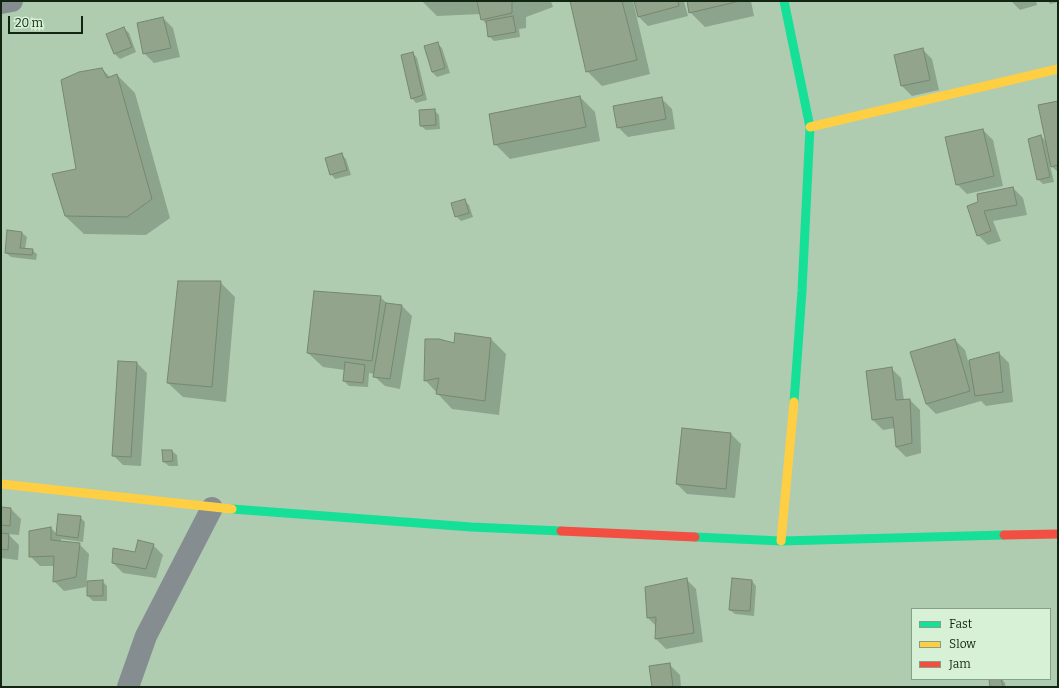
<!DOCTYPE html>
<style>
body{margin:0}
#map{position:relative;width:1059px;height:688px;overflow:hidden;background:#afccb0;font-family:Bitter,serif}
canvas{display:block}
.frame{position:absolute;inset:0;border:2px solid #112512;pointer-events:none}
.legend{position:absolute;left:911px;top:608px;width:140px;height:72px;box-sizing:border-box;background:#d6f1d6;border:1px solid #879f88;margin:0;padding:5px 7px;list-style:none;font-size:12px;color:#112512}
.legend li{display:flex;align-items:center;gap:8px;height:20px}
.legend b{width:20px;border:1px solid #879f88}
.scale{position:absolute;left:8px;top:16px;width:75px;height:18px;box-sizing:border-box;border:2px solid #112512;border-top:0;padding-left:5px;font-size:12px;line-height:14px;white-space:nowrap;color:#112512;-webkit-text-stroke:3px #d6f1d6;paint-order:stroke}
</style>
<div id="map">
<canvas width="1059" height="688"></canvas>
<div class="frame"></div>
<ul class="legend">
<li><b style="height:5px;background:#16e098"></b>Fast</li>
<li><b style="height:5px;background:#ffcf43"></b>Slow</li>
<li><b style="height:5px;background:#f24e42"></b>Jam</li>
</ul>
<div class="scale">20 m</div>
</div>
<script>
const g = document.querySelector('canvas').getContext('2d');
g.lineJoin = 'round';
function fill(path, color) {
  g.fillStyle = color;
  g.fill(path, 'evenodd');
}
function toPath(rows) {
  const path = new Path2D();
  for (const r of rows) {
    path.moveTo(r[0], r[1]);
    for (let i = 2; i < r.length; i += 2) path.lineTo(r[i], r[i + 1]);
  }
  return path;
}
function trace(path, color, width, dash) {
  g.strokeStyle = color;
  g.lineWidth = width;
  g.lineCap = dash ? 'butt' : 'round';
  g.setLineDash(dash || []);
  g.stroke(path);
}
fill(toPath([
 [422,1,551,1,553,7,526,17,526,28,519,29,520,37,494,41,489,36,487,25,482,19,481,14,437,16],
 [571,1,633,1,650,74,602,86,587,71],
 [635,1,684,1,688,16,648,26,638,16],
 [688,1,751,1,754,16,705,27,690,12],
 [1011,1,1036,1,1037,5,1020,10],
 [1048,1,1058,1,1058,2,1050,4],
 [163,18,173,28,180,57,154,63,144,53,138,24],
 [124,28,129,33,136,52,120,59,115,54,108,35],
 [437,43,442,48,450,73,437,77,432,72],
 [922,49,932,59,939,90,912,96,902,86,895,55],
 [413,53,417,58,427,100,416,103,412,98],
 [102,69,111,78,117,75,135,93,170,218,146,235,84,234,65,216],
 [580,97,595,112,600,141,510,159,495,144],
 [662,99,672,109,675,129,628,137,618,127],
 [1058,102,1058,172,1050,165,1054,182,1043,184,1038,179,1041,136,1047,142],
 [434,110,439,115,440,129,426,130,421,126],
 [983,130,993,140,1003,186,967,194,957,184],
 [341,154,346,159,351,175,335,179,331,174],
 [1013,188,1023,198,1027,215,993,221,1001,241,988,245,978,235,968,206],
 [464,200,469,205,473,217,461,221,456,216],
 [22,233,27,237,25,249,32,250,37,254,36,260,11,257,6,253],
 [220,282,235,297,226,402,183,397,168,383],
 [380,297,388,304,402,306,412,316,400,389,385,386,374,376,375,374,369,373,368,387,349,386,344,381,345,370,323,367,308,353],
 [456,334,491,339,506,354,499,415,452,409,425,380,455,345],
 [955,340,965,350,968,361,999,353,1009,363,1013,402,986,406,981,401,936,414,926,404],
 [137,363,147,373,141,466,123,465,113,455],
 [891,368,901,378,904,401,910,400,920,410,921,453,906,457,896,447,895,428,883,430,873,420,867,372],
 [731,434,741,444,735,498,687,494,677,484],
 [172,451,177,455,178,466,169,466,164,462],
 [1,508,11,509,21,519,19,535,8,534,19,545,18,560,1,558],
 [80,517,85,522,83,542,61,539,61,542,79,544,89,554,86,587,64,591,54,581,54,566,40,566,30,556,51,528,57,534],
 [153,545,163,555,156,578,123,573,113,563],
 [686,579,696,589,703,642,666,649,656,639,656,626,648,618],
 [102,581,107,586,107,601,93,601,88,596,88,582],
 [752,581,756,586,754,616,735,614,730,610],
 [670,665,680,675,681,687,653,687],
 [994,679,1002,679,1005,683,1006,687,991,687]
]), '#0003');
const building = toPath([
 [477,1,515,1,512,2,512,13,481,20,477,1],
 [570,1,622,1,637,60,586,72,570,1],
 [634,1,678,1,679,6,638,17,634,1],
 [687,1,740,1,689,13,687,1],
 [513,16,516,32,488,37,486,21,513,16],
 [163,17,171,48,143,54,137,23,163,17],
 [124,27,132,47,114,54,106,34,124,27],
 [438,42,445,68,432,72,424,46,438,42],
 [923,48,930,80,901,86,894,55,923,48],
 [413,52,423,95,411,99,401,55,413,52],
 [102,68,107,78,117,74,152,199,127,217,65,216,52,174,76,169,61,80,79,72,102,68],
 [580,96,586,127,494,145,489,114,580,96],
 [662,97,666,119,617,128,613,106,662,97],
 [1058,101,1058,165,1051,167,1038,105,1058,101],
 [435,109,436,125,420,126,419,110,435,109],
 [983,129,994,176,956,185,945,137,983,129],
 [1041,135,1050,177,1037,180,1028,139,1041,135],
 [342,153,347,170,330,175,325,158,342,153],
 [1013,187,1017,205,984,211,991,231,977,236,967,206,978,202,977,194,1013,187],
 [465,199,469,213,455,217,451,203,465,199],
 [7,230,22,232,20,248,33,249,32,255,5,253,7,230],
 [178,281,221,281,212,387,167,383,178,281],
 [314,291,381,296,372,361,307,353,314,291],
 [386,303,402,305,390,379,373,377,386,303],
 [455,333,491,338,485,401,436,394,439,378,424,381,425,339,439,339,454,343,455,333],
 [955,339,970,391,926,404,910,352,955,339],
 [999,352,1003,392,975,396,969,360,999,352],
 [118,361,137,362,131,457,112,456,118,361],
 [345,362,365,365,363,383,343,381,345,362],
 [892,367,896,400,910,399,912,443,896,447,893,417,872,420,866,371,892,367],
 [682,428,731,433,726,489,676,484,682,428],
 [162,450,172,450,173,461,163,462,162,450],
 [1,507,11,508,10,526,1,525,1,507],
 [58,514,81,516,78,538,56,535,58,514],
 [51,527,51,540,80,543,76,577,53,582,54,556,29,557,29,531,51,527],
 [1,533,9,534,8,550,1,549,1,533],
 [138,540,154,544,146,569,112,563,113,548,135,552,138,540],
 [687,578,694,633,655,639,656,617,647,618,645,587,687,578],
 [732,578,752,580,750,611,729,610,732,578],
 [103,580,103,596,87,596,87,581,103,580],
 [670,663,673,687,652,687,649,666,670,663],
 [989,679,1001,679,1003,687,990,687,989,679]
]);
fill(building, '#92a48b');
trace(building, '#76876e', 1);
trace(toPath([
 [1,3,12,1],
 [128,687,146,636,212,508]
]), '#858d91', 22);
trace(toPath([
 [784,1,810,127,802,291,794,402],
 [232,509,471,527,561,531],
 [695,537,781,541,1004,535]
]), '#16e098', 9);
trace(toPath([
 [810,127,1058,69],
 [1,484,232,509],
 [781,541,794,402]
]), '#ffcf43', 9);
trace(toPath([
 [561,531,695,537],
 [1004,535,1058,534]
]), '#f24e42', 9);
</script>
